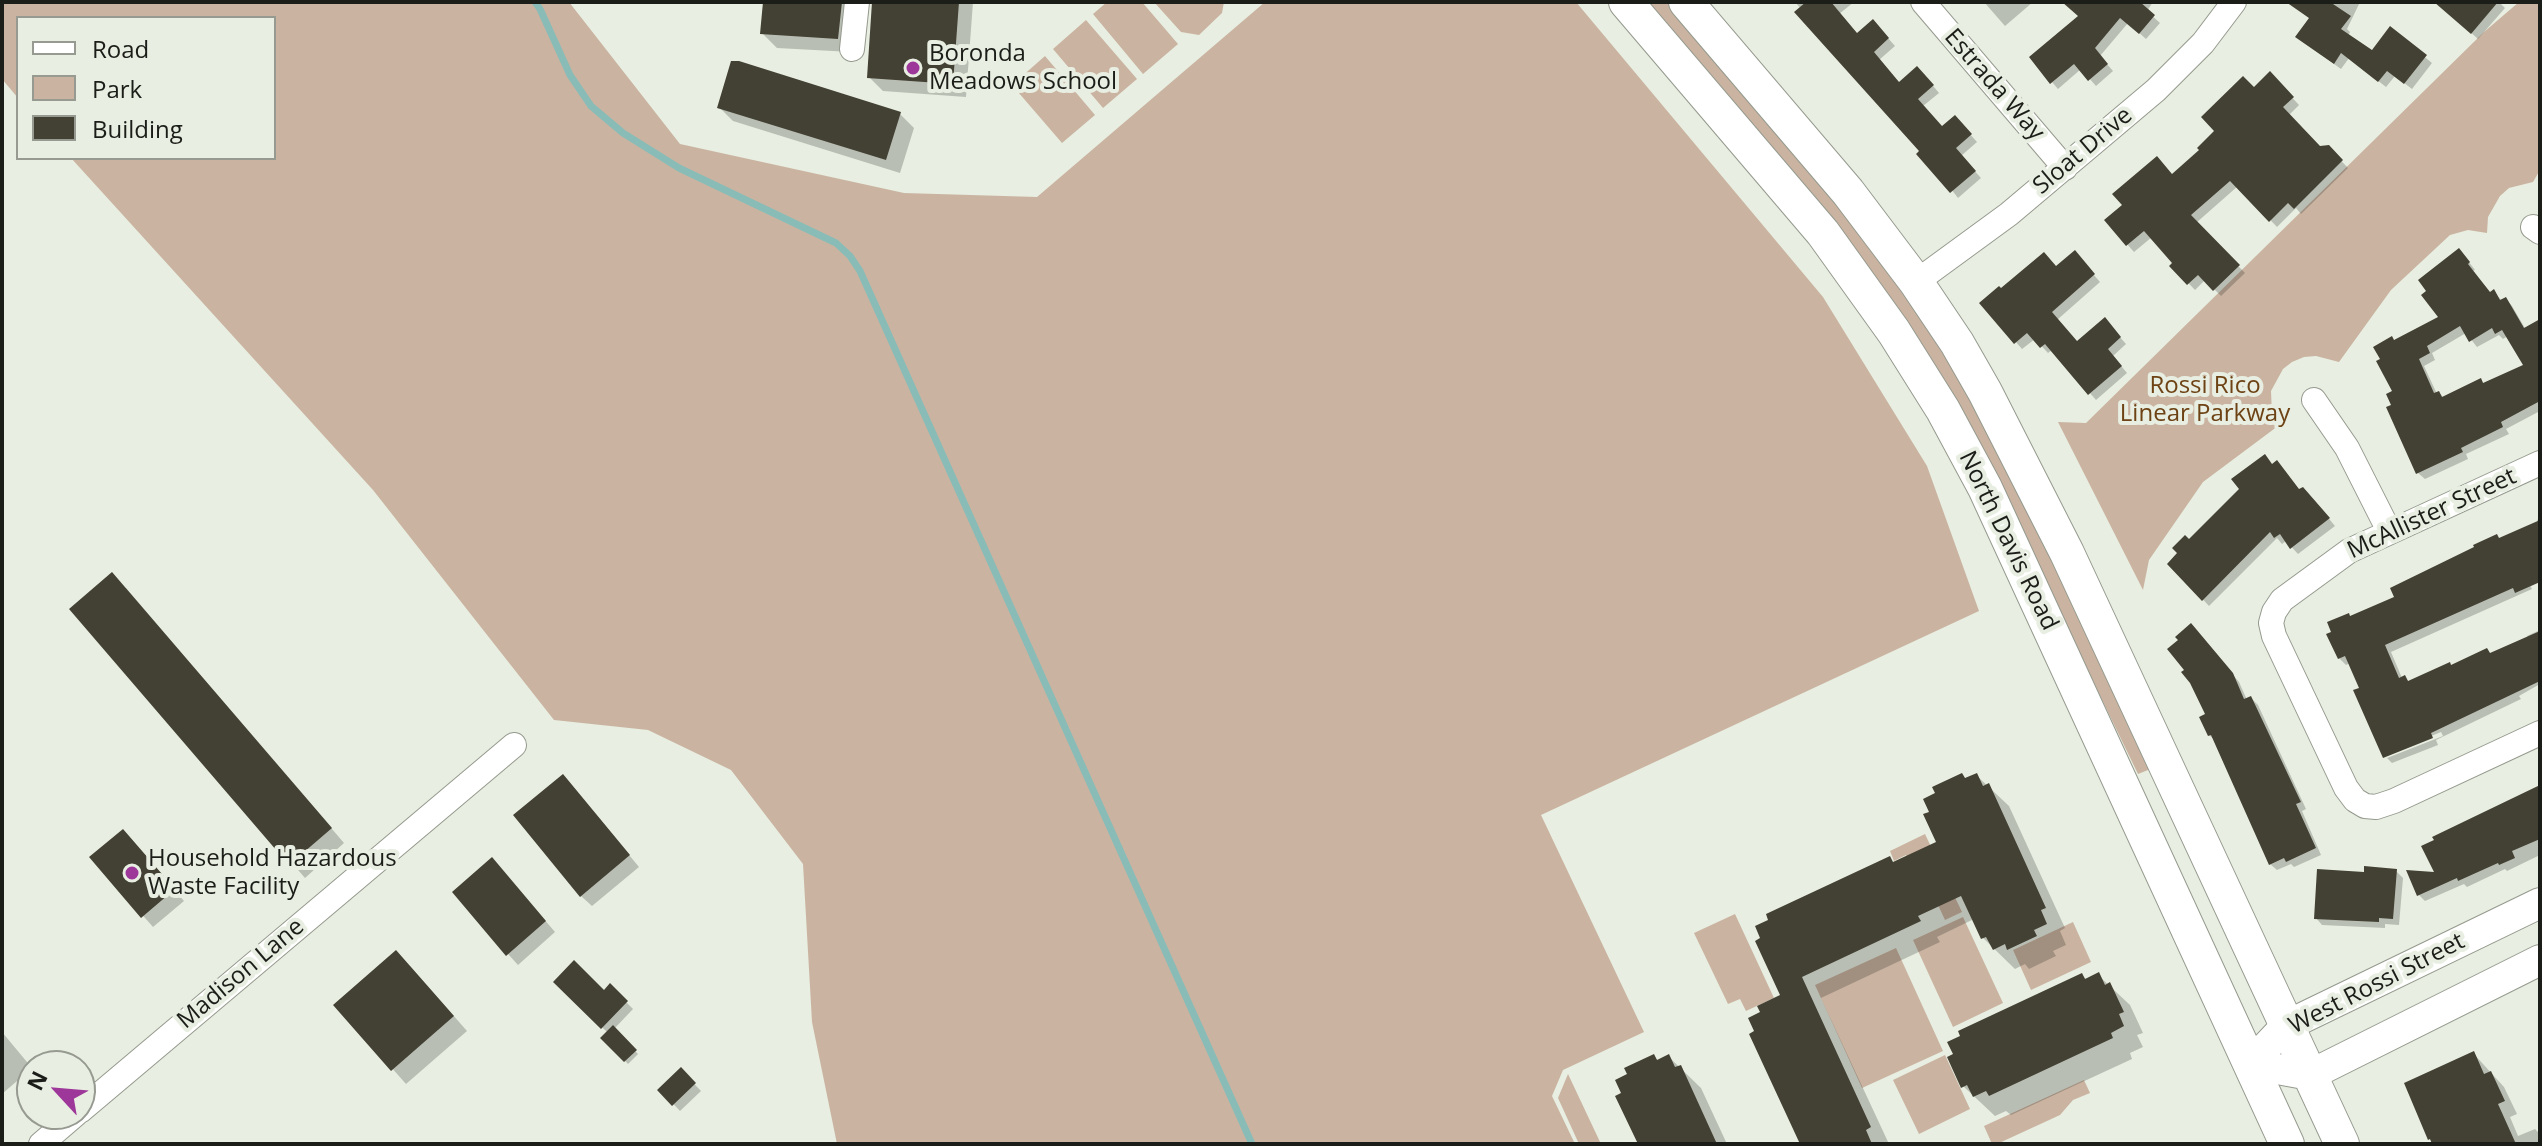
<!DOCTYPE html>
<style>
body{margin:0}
#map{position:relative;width:2542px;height:1146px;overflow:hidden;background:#e8eee1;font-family:"Open Sans",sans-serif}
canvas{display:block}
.frame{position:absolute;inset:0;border:4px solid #1b1d18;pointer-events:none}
.legend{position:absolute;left:16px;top:16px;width:260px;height:144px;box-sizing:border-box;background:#e8eee1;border:2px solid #969a91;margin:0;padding:10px 14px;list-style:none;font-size:24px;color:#1b1d18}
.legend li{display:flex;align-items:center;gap:16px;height:40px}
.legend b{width:40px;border:2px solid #969a91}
.north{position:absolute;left:16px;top:1050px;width:80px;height:80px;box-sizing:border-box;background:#e8eee1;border:2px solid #969a91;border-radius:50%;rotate:296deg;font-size:22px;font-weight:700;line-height:32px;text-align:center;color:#1b1d18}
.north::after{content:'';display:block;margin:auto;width:28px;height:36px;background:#9e379a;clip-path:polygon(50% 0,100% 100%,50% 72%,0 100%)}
</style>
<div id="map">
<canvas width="2542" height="1146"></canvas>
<div class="frame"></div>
<ul class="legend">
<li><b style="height:10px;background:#fff"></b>Road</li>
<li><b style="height:22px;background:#cab4a1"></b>Park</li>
<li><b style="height:22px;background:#434034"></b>Building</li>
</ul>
<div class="north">N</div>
</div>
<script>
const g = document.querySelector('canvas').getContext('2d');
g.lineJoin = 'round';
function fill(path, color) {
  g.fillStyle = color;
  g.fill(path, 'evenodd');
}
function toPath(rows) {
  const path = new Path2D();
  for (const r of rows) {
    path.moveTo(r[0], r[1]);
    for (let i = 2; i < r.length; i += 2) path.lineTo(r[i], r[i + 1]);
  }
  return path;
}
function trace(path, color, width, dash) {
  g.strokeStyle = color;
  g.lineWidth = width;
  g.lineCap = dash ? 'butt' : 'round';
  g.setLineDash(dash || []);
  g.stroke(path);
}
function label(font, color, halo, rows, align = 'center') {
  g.font = font + ' "Open Sans",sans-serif';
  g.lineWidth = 8;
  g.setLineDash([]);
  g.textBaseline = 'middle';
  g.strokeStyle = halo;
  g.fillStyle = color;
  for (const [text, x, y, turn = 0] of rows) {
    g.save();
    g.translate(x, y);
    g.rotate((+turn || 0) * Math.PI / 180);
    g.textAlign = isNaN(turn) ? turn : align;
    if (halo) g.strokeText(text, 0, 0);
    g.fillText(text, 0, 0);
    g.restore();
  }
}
fill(toPath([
 [2,2,569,2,680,144,904,193,1037,197,1265,2,1576,2,1823,297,1927,466,1979,611,1541,815,1644,1032,1563,1070,1552,1096,1575,1144,837,1144,812,1022,803,864,731,770,648,730,554,720,373,490,71,158,274,158,274,18,18,18,18,98,2,79],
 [1107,2,1142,2,1178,44,1143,74,1093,14],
 [1154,2,1224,2,1222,13,1199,35,1181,32],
 [1646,2,1670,2,1885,264,1984,416,2153,768,2138,774,2041,574],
 [2519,2,2540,2,2540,170,2533,182,2509,188,2500,196,2488,217,2487,233,2468,230,2450,235,2391,290,2339,362,2316,356,2304,357,2292,362,2283,369,2271,391,2272,415,2278,426,2203,482,2149,560,2143,590,2058,422,2086,423,2484,32],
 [1086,20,1137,79,1103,108,1053,49],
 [1045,56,1095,115,1062,143,1012,85],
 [1925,834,1962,912,1945,920,1916,858,1909,860,1906,855,1894,861,1890,851],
 [1735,914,1774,998,1746,1011,1740,999,1728,1004,1694,933],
 [1963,917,2003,1003,1953,1027,1913,940],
 [2073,922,2091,962,2031,990,2013,950],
 [1896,948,1943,1051,1862,1088,1815,985],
 [1945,1055,1970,1109,1919,1134,1893,1080],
 [1568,1074,1601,1144,1579,1144,1558,1098],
 [2084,1080,2090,1093,2073,1100,2060,1115,1997,1144,1992,1144,1984,1126]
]), '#cab4a1');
fill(toPath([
 [765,2,865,2,851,52,777,48,763,34],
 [874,2,973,2,966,97,883,91,869,77],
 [1795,2,1854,2,1839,14,1857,35,1879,28,1895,46,1879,60,1900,84,1924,75,1939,93,1923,106,1943,129,1962,125,1977,142,1961,156,1981,178,1958,198,1922,151],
 [1984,2,2033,2,2005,26],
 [2076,2,2153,2,2147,11,2160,23,2146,39,2128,23,2100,56,2113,71,2096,86,2081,69,2058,89,2052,82,2080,16],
 [2297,2,2360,2,2347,29,2350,32,2348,36,2372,52,2390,29,2432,63,2412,89,2395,76,2386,87,2349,58,2341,69,2305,43,2310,19,2295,6],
 [2445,2,2499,2,2505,8,2478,39,2448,12],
 [2270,74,2299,105,2289,115,2320,148,2328,147,2348,168,2301,214,2296,208,2277,227,2238,186,2196,223,2245,273,2221,296,2205,280,2195,290,2172,266,2174,263,2152,237,2134,252,2106,220,2173,176,2202,150],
 [719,107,900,114,914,128,900,173,733,121],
 [2465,257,2475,270,2473,271,2491,294,2494,292,2502,301,2506,299,2512,306,2526,330,2540,321,2540,411,2506,429,2509,434,2466,454,2468,459,2425,479,2418,473,2394,406,2395,342,2441,317],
 [2466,333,2477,347,2499,335,2503,339,2508,336,2526,366,2485,385,2481,380,2444,398,2439,393,2437,394,2424,366,2435,360,2432,353],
 [2081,260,2100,282,2057,320,2077,344,2111,327,2126,344,2113,356,2127,373,2096,400,2052,350,2048,353,2035,339,2022,349,1982,303,2002,291],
 [2277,462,2300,491,2310,496,2335,526,2298,554,2286,541,2282,544,2277,538,2209,606,2170,564,2189,542],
 [2540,518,2540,578,2529,583,2532,589,2391,652,2402,678,2404,677,2410,683,2491,654,2528,638,2527,636,2540,630,2540,684,2519,696,2521,699,2436,740,2438,745,2392,763,2387,758,2443,736,2441,732,2385,755,2350,663,2346,665,2339,658,2352,618,2397,598,2500,540,2538,523,2537,520],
 [126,588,344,843,305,878,72,609],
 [2197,633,2239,682,2247,700,2251,698,2258,705,2306,809,2302,811,2321,855,2294,867,2291,864,2277,870,2270,864,2216,741,2209,735],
 [1976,775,2009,806,2065,928,2060,931,2066,945,2053,951,2056,956,2029,969,2025,964,2015,969,1983,938,1974,919,1937,937,1940,942,1821,998,1889,1144,1802,1144,1783,996,1894,863,1939,843,1967,780],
 [573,787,639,867,592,906,581,896],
 [2540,788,2540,855,2507,871,2505,869,2467,887,2464,884,2425,901,2419,895,2437,874],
 [133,842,184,901,153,927,92,858],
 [502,870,555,932,518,965,508,954],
 [2396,871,2403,878,2399,925,2385,924,2385,928,2322,925,2316,918,2366,874],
 [410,966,467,1031,406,1084,336,1005],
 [2082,975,2087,980,2098,975,2130,1005,2143,1033,2137,1035,2143,1047,2130,1053,2132,1059,2011,1115,2006,1111,1995,1116,1963,1086],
 [555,981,604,993,610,986,633,1009,614,1029,638,1054,628,1064,603,1038,608,1033],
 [2,1032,32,1068,2,1094],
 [2473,1053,2504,1087,2517,1114,2510,1117,2518,1136,2535,1129,2540,1134,2540,1144,2434,1144,2430,1139],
 [1654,1057,1659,1061,1669,1057,1701,1088,1727,1144,1640,1144],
 [681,1070,701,1091,680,1111,660,1090]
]), '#0003');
trace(toPath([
 [535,2,540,9,570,75,591,106,623,133,679,168,836,243,850,256,860,271,1252,1144]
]), '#89bcb7', 7);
fill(toPath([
 [763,2,842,2,838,39,760,34],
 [872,2,959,2,953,84,867,78],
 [1806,2,1831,2,1857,33,1873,19,1889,38,1874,52,1899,82,1917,66,1934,85,1918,99,1942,126,1955,115,1972,134,1956,148,1976,171,1950,193,1916,154,1919,151,1794,12],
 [2062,2,2140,2,2155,15,2139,34,2120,18,2095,48,2108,64,2088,81,2074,64,2050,84,2029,57,2078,16],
 [2286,2,2330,2,2351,16,2341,29,2372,50,2390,26,2427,55,2404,84,2387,71,2378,82,2341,53,2334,64,2295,37,2309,18],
 [2434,2,2498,2,2471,34],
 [731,61,739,61,901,112,886,160,717,108],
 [2270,71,2294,97,2283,107,2320,146,2329,145,2343,160,2294,209,2288,203,2269,222,2230,181,2191,215,2240,265,2213,291,2198,275,2187,285,2169,266,2172,263,2144,231,2126,246,2104,220,2122,205,2112,194,2157,156,2172,174,2199,150,2197,148,2214,131,2201,117,2243,76,2254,87],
 [2459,248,2470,262,2468,264,2490,292,2494,289,2500,300,2506,297,2524,328,2540,319,2540,401,2501,422,2503,427,2461,448,2463,452,2416,474,2386,407,2391,405,2386,394,2392,391,2376,361,2380,359,2373,347,2392,336,2394,340,2438,317,2421,295,2426,291,2418,280],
 [2460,326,2469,342,2492,328,2495,334,2502,330,2523,365,2483,383,2481,378,2442,397,2439,391,2434,393,2419,359,2430,353,2427,346],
 [2075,250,2095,274,2052,312,2077,341,2105,317,2121,337,2108,349,2122,366,2088,395,2045,344,2040,348,2027,333,2014,344,1979,303,1999,286,2001,288,2044,252,2056,266],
 [2265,454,2272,464,2277,460,2299,489,2303,487,2330,518,2290,549,2280,534,2274,538,2270,532,2202,601,2167,564,2177,553,2172,548,2185,535,2189,539,2239,489,2231,479],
 [2540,520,2540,582,2515,593,2513,588,2385,645,2399,678,2405,675,2408,681,2450,662,2451,665,2487,648,2490,653,2540,631,2540,681,2431,733,2433,738,2383,758,2353,690,2359,688,2345,656,2338,659,2326,634,2331,632,2327,622,2349,613,2350,616,2394,597,2390,588,2474,547,2473,545,2497,534,2499,538],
 [112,572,332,828,289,865,69,609],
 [2191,623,2233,673,2244,699,2251,696,2301,802,2296,804,2316,848,2286,862,2284,858,2269,865,2211,735,2208,736,2199,717,2205,714,2190,683,2181,672,2184,670,2167,649,2178,640,2175,637],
 [1962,773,1965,778,1977,773,1983,786,1989,783,2046,908,2041,910,2047,924,2034,930,2037,936,2007,950,2005,944,1993,950,1986,937,1981,939,1961,896,1918,916,1921,921,1802,977,1871,1127,1866,1130,1872,1144,1800,1144,1749,1034,1754,1031,1748,1018,1760,1012,1757,1006,1780,995,1755,941,1760,938,1755,926,1768,920,1766,914,1890,856,1893,862,1936,842,1923,814,1929,812,1923,799,1935,793,1932,787],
 [563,774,630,855,580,897,513,815],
 [2540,785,2540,839,2512,851,2515,858,2499,865,2498,863,2458,881,2457,878,2417,896,2406,870,2434,872,2421,846,2434,840,2432,837],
 [123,829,175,889,141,918,89,857],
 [492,857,546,921,506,956,452,892],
 [2364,866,2397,869,2393,919,2379,918,2379,922,2314,919,2317,869,2364,872],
 [396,950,454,1016,391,1071,333,1005],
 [574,960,604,990,610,983,628,1001,601,1029,553,982],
 [2099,972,2105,985,2110,982,2124,1012,2119,1014,2124,1026,2111,1033,2113,1038,1989,1096,1986,1091,1973,1097,1967,1085,1961,1088,1947,1057,1953,1054,1947,1042,1960,1036,1958,1031,2082,973,2085,979],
 [613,1025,637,1050,624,1062,600,1038],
 [2474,1051,2484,1074,2491,1071,2505,1101,2498,1104,2516,1144,2432,1144,2430,1139,2428,1140,2404,1083],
 [1654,1054,1657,1060,1669,1054,1675,1067,1681,1065,1717,1144,1638,1144,1615,1096,1621,1093,1615,1080,1627,1074,1624,1068],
 [681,1067,696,1083,672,1106,657,1090]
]), '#434034');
const minor = toPath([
 [1923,2,2065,168],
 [852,49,857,2],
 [2533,227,2540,232],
 [1916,282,2009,214,2156,90,2203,43,2234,2],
 [2314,400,2347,448,2389,531],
 [2540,463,2349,551,2282,600,2274,612,2271,623,2274,636,2346,788,2355,800,2365,806,2376,807,2394,801,2540,733],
 [80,1111,514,745],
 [41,1144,76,1114]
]);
const major = toPath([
 [2250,1064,2286,1026,2540,903],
 [2250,1064,2310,1075,2540,960]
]);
const highway = toPath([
 [1626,2,1823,233,1894,332,1943,410,1985,488,2287,1144],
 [1686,2,1848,192,1916,282,1957,343,1985,392,2067,553,2342,1144]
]);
trace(minor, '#959a8e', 26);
trace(major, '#959a8e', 32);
trace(highway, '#959a8e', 36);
trace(minor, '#fff', 24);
trace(major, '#fff', 30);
trace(highway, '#fff', 34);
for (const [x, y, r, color] of [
 [913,68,8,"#9e379a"],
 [132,873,8,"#9e379a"]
]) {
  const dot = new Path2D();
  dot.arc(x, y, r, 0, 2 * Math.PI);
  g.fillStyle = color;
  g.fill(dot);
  trace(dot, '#e8eee1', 3);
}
label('24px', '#1b1d18', '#e8eee1', [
 ["Boronda",929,54],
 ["Meadows School",929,82],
 ["Household Hazardous",148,859],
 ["Waste Facility",148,887]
], 'left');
label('24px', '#1b1d18', '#e8eee1', [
 ["Estrada Way",1994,85,49],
 ["Sloat Drive",2083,151,-40],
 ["McAllister Street",2432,514,-25],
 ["North Davis Road",2008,541,64],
 ["Madison Lane",241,974,-40],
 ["West Rossi Street",2377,984,-27]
]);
label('24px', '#6d4214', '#e8eee1', [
 ["Rossi Rico",2205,386],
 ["Linear Parkway",2205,414]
]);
</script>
